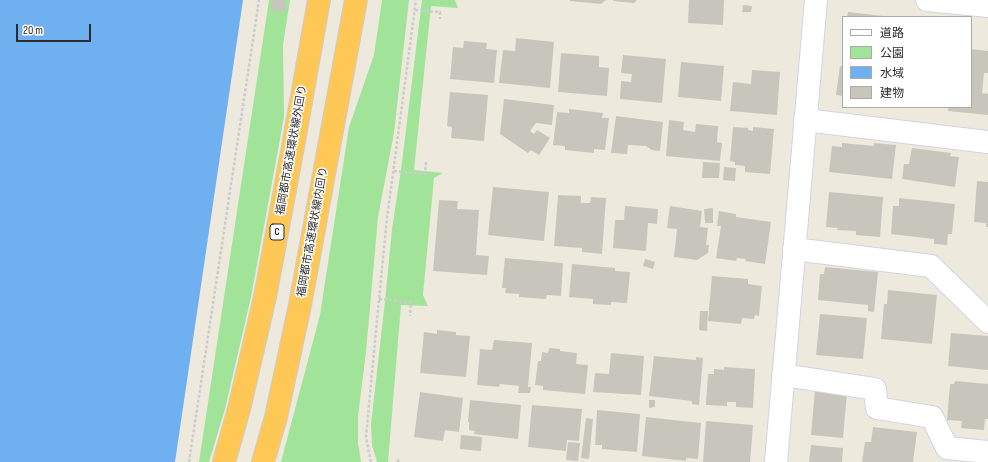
<!DOCTYPE html>
<meta charset="utf-8">
<style>
body{margin:0}
#map{position:relative;width:988px;height:462px;overflow:hidden;background:#edeadd;font-family:"Sofia Sans Condensed","Noto Sans JP",sans-serif}
canvas{display:block}
.legend{position:absolute;left:842px;top:16px;width:130px;height:92px;box-sizing:border-box;background:#fff;border:1px solid #aaa;margin:0;padding:5px 7px;list-style:none;font-size:12px;color:#2b2b2b}
.legend li{display:flex;align-items:center;gap:8px;height:20px}
.legend b{width:20px;border:1px solid #aaa}
.scale{position:absolute;left:16px;top:24px;width:75px;height:18px;box-sizing:border-box;border:2px solid #2b2b2b;border-top:0;padding-left:5px;font-size:12px;line-height:14px;white-space:nowrap;color:#2b2b2b;-webkit-text-stroke:3px #fff;paint-order:stroke}
</style>
<div id="map">
<canvas width="988" height="462"></canvas>
<ul class="legend">
<li><b style="height:5px;background:#fff"></b>道路</li>
<li><b style="height:11px;background:#a1e499"></b>公園</li>
<li><b style="height:11px;background:#6fb0f0"></b>水域</li>
<li><b style="height:11px;background:#c8c6bc"></b>建物</li>
</ul>
<div class="scale">20 m</div>
</div>
<script>
const g = document.querySelector('canvas').getContext('2d');
g.lineJoin = 'round';
function fill(path, color) {
  g.fillStyle = color;
  g.fill(path, 'evenodd');
}
function toPath(rows) {
  const path = new Path2D();
  for (const r of rows) {
    path.moveTo(r[0], r[1]);
    for (let i = 2; i < r.length; i += 2) path.lineTo(r[i], r[i + 1]);
  }
  return path;
}
function trace(path, color, width, dash) {
  g.strokeStyle = color;
  g.lineWidth = width;
  g.lineCap = dash ? 'butt' : 'round';
  g.setLineDash(dash || []);
  g.stroke(path);
}
function label(font, color, halo, rows, align = 'center') {
  g.font = font + ' "Sofia Sans Condensed","Noto Sans JP",sans-serif';
  g.lineWidth = 3;
  g.setLineDash([]);
  g.textBaseline = 'middle';
  g.strokeStyle = halo;
  g.fillStyle = color;
  for (const [text, x, y, turn = 0] of rows) {
    g.save();
    g.translate(x, y);
    g.rotate((+turn || 0) * Math.PI / 180);
    g.textAlign = isNaN(turn) ? turn : align;
    if (halo) g.strokeText(text, 0, 0);
    g.fillText(text, 0, 0);
    g.restore();
  }
}
fill(toPath([
 [269,0,290,0,283,45,284,117,251,297,225,409,209,462,199,462],
 [382,0,409,0,394,133,378,217,366,352,358,416,358,443,361,462,281,462,320,315,349,127,374,55],
 [422,0,455,0,458,8,431,6,414,170,443,173,434,178,423,295,428,306,401,305,388,462,377,462,372,445,371,424,385,301,392,229,401,170]
]), '#a1e499');
fill(toPath([
 [0,0,243,0,175,462,0,462]
]), '#6fb0f0');
fill(toPath([
 [272,0,286,0,285,12,271,10],
 [570,0,606,0,601,4,570,1],
 [613,0,637,0,634,3,613,1],
 [689,0,724,0,723,25,688,23],
 [743,5,752,6,751,12,742,12],
 [848,12,883,16,883,17,847,17],
 [516,38,554,42,550,88,499,83,503,50,515,51],
 [464,41,487,43,486,49,497,50,494,83,450,79,453,47,463,48],
 [971,49,988,51,988,73,984,73,982,93,988,94,988,115,948,111,948,107,971,107],
 [561,53,599,56,599,67,609,68,607,96,558,92],
 [623,55,666,59,662,103,620,99,621,81,631,82,632,74,621,73],
 [681,62,724,66,721,101,678,97],
 [840,66,843,67,843,96,836,95],
 [752,70,780,72,777,115,730,111,733,82,751,84],
 [450,92,488,95,484,141,451,138,452,127,447,126],
 [504,99,554,105,552,125,536,123,530,131,534,134,537,130,550,138,539,155,531,150,528,153,500,134],
 [569,109,603,113,602,118,609,118,605,150,594,149,594,153,565,150,565,146,553,145,557,112,569,113],
 [616,116,663,122,660,151,652,150,646,146,628,145,627,154,611,153],
 [669,120,684,122,683,130,695,132,696,124,718,126,717,142,722,143,720,161,666,156],
 [733,127,748,128,748,130,753,131,753,127,774,129,770,174,745,172,745,166,735,165,735,162,730,161],
 [842,143,874,146,874,143,896,145,892,179,829,172,832,146,842,147],
 [912,148,951,153,950,156,959,157,955,187,902,179,904,164,909,164],
 [703,162,720,163,719,178,702,178],
 [724,167,736,168,735,181,723,180],
 [977,181,988,182,988,227,986,227,986,223,974,222],
 [493,187,549,192,544,241,488,235],
 [829,192,883,197,880,237,856,235,856,231,837,230,838,228,826,227],
 [558,195,581,196,581,203,590,203,591,197,606,198,602,254,582,252,582,248,554,246],
 [899,198,955,204,952,234,948,234,947,245,934,244,934,239,891,234,893,206,899,206],
 [439,200,458,201,457,209,479,210,476,255,489,256,487,275,433,271],
 [625,206,658,209,657,224,648,223,646,251,613,248,615,220,624,220],
 [670,206,702,211,700,227,708,228,706,245,709,245,708,253,697,260,674,257,677,229,667,228],
 [713,208,713,223,705,223,704,209],
 [719,211,736,214,736,217,771,222,765,264,745,261,746,259,737,258,736,261,716,258,721,226,717,226],
 [505,258,563,263,561,296,547,295,546,299,519,297,519,294,505,293,506,288,502,288],
 [645,259,655,262,653,269,643,266],
 [572,264,615,268,615,271,630,272,627,303,611,302,611,305,593,304,593,299,569,297],
 [825,267,878,272,874,312,868,311,868,305,818,300,820,274,824,274],
 [712,276,748,279,748,284,762,286,759,316,755,315,754,319,742,318,741,324,708,321],
 [888,290,937,295,932,344,881,339,884,304,887,304],
 [700,311,708,311,707,331,699,330],
 [820,314,867,318,863,359,816,355],
 [437,330,456,332,456,335,470,336,466,377,420,373,424,332,437,334],
 [951,333,988,336,988,370,948,366],
 [494,340,532,343,528,387,531,387,530,393,518,393,519,386,500,384,499,387,477,385,480,349,492,350],
 [549,348,560,349,560,351,577,353,576,364,588,365,585,394,543,390,543,386,535,385,538,361,541,361,542,352,548,353],
 [611,353,644,356,641,395,593,392,595,373,609,374],
 [654,356,696,360,696,357,703,358,699,405,692,404,692,401,649,396],
 [724,367,755,369,753,408,736,407,736,402,727,402,727,406,706,405,708,374,714,374,714,369,724,370],
 [955,381,988,384,988,419,985,419,984,430,961,428,962,421,947,420,950,384,954,384],
 [815,390,847,393,843,438,811,435],
 [420,392,463,398,459,432,445,430,443,441,414,437],
 [470,400,521,405,518,439,474,434,475,431,469,430,469,422,468,422],
 [649,400,655,400,655,407,649,408],
 [532,405,582,409,579,441,567,440,566,451,528,447],
 [597,410,640,414,637,452,602,449,602,445,595,445],
 [646,417,701,423,698,459,686,458,686,461,642,456],
 [586,418,593,419,589,459,581,458],
 [706,421,753,425,750,462,703,462],
 [873,427,917,432,913,462,862,462,865,442,871,442],
 [461,435,482,437,481,451,460,449],
 [568,442,580,443,578,461,566,460],
 [811,445,843,448,842,462,809,462]
]), '#c8c6bc');
const street = toPath([
 [927,0,988,6],
 [805,120,988,142],
 [794,249,931,266,988,322],
 [783,375,875,389,877,408,932,417,947,448,988,452],
 [776,462,816,0]
]);
const highway = toPath([
 [224,462,239,409,265,297,294,141,319,0],
 [263,462,276,417,300,305,356,0]
]);
trace(street, '#d3d2e4', 24);
trace(highway, '#ccc', 24);
trace(toPath([
 [415,10,440,12,440,19],
 [394,171,425,174,426,162],
 [379,299,411,302,410,316],
 [189,462,259,0],
 [371,462,366,437,379,299,387,218,416,0],
 [398,462,398,458]
]), '#ccc', 2.5, [3, 2]);
trace(street, '#fff', 22);
trace(highway, '#ffc756', 22);
for (const [x, y, w] of [
 [277,232,14]
]) {
  const box = new Path2D();
  box.roundRect(x - w / 2, y - 8, w, 16, 3);
  g.fillStyle = '#fff';
  g.fill(box);
  trace(box, '#2b2b2b', 1);
}
label('bold 10px', '#2b2b2b', null, [
 ["C",277,232]
]);
label('11px', '#2b2b2b', '#fff', [
 ["福岡都市高速環状線外回り",292,150,-80],
 ["福岡都市高速環状線内回り",313,232,-80]
]);
</script>
